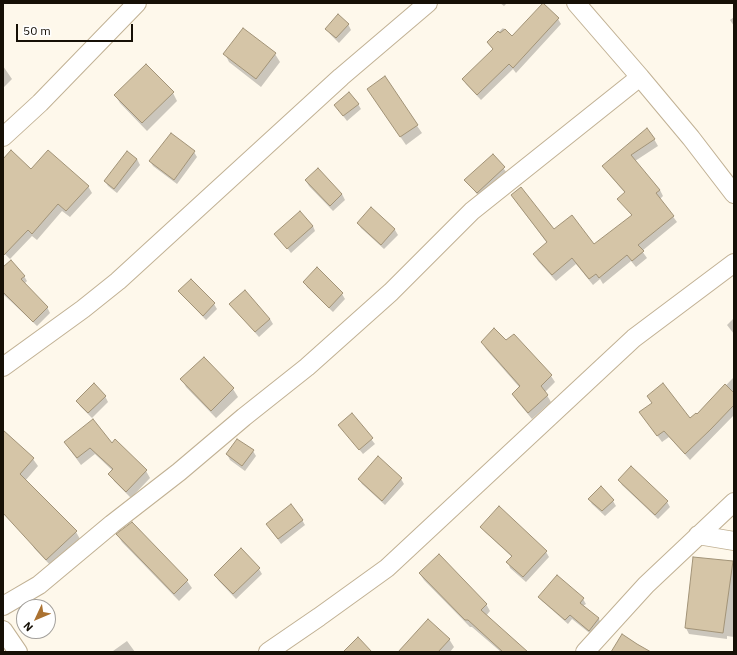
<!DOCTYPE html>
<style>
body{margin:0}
#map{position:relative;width:737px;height:655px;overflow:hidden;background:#fef8eb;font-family:"IBM Plex Sans",sans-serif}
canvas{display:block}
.frame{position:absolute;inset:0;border:4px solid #161006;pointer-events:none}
.north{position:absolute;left:16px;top:599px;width:40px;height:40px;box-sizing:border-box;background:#fff;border:1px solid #a29f9b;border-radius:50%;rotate:226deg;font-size:11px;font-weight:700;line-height:16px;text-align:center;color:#161006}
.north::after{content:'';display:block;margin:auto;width:14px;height:18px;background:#ab7231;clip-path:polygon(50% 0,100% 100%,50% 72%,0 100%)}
.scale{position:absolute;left:16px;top:24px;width:117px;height:18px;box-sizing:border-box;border:2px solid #161006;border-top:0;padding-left:5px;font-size:12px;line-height:14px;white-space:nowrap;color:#161006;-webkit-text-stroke:3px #fff;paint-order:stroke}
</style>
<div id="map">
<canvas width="737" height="655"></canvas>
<div class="frame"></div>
<div class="north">N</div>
<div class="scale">50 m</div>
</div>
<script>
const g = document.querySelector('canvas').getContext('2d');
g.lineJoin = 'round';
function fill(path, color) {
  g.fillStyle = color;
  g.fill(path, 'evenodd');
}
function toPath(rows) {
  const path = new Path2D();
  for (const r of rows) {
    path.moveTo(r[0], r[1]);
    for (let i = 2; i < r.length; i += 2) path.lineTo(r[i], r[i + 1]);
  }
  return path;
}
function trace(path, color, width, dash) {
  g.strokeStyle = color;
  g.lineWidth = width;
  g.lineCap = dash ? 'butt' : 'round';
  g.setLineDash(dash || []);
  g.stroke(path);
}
fill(toPath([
 [500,3,507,3,504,6],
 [543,4,558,19,561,24,516,73,513,69,481,100,466,84,463,79,494,50,488,42,503,28,512,37],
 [734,17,734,26,730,20],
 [348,24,351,30,339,43,330,34,327,29],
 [225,54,275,54,280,62,261,87,229,62],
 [146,65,173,93,177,101,147,131,120,103,115,95],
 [3,66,12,79,3,88],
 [384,78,422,133,406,145,373,97],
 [358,104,361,109,347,121,335,105],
 [654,139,658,146,635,161,660,190,663,196,660,199,677,222,642,251,647,258,636,267,631,261,603,284,600,279,593,285,576,264,556,281,538,261,534,254,547,243,512,196,553,230,594,245,632,216,619,199,625,193,607,172,604,166],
 [128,152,137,159,140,165,117,193,108,186,105,181],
 [194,152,197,157,177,184,153,166,150,161],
 [493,155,507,173,480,198,466,180],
 [3,160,31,170,88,186,92,193,70,217,62,211,37,240,32,236,10,259,3,252],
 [318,170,342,194,345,200,333,211,309,186,306,181],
 [371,209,395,230,398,235,384,249,361,228,358,223],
 [313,226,315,231,291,253,276,234],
 [3,268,24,276,27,281,24,284,47,307,50,313,37,326,3,294],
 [317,269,342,294,345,299,333,312,307,287,304,282],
 [191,280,214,304,217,309,206,320,183,296,180,291],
 [234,309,270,319,273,324,259,337],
 [734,318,734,334,727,325],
 [482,342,551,376,555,382,545,392,551,402,532,419,517,401,513,395,520,388,486,349],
 [203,358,233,389,238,397,216,418,186,387,182,379],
 [734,377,734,415,690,460,669,437,662,442,645,419,652,404,690,420,697,415],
 [105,396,108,402,92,418,80,406,77,401],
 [351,414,375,444,363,454,339,425],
 [3,432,33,459,38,466,25,481,76,532,80,539,51,566,34,548,3,493],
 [115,441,146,471,150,478,131,498,114,481,110,474,113,471,95,454,81,465,65,443,112,444],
 [253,451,256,456,245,471,230,460,227,454],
 [359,479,401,479,404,484,385,505,362,484],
 [619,480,667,502,670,507,658,519,622,485],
 [589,499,613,501,616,506,605,516,592,504],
 [302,520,305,525,281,544,270,529],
 [132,523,187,581,192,588,179,601,122,542,117,534],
 [482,527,546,552,549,557,526,582,510,568,508,562,512,557,485,532],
 [241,550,259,569,262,574,236,599,218,580,215,575],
 [733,562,734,564,734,637,727,636,727,639,689,634,686,628],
 [420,574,486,604,490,611,486,616,527,652,501,652,472,627,470,627,424,580],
 [539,597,583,599,586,604,583,606,599,619,601,624,592,635,572,619,568,624,542,601],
 [449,639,454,647,450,652,407,652],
 [127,641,135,652,113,652,113,651]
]), '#0003');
const building = toPath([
 [543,3,559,18,513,68,509,64,477,95,462,79,493,49,487,42,498,31,500,33,505,29,512,36,543,3],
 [338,14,349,24,336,38,325,29,338,14],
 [243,28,276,53,256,79,223,54,243,28],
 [146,64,174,92,142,123,114,95,146,64],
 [385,76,418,125,400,137,367,89,385,76],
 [349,92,359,104,343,116,334,105,349,92],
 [647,128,655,139,631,155,660,190,656,193,674,216,638,245,644,251,632,261,627,255,599,278,596,274,589,279,572,258,552,275,533,254,547,242,511,195,521,187,554,229,572,215,594,244,632,215,617,199,625,192,602,166,647,128],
 [171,133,195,151,174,180,149,161,171,133],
 [11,150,31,169,48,150,89,186,66,211,58,204,32,234,28,230,3,256,3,159,11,150],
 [127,151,137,159,114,189,104,181,127,151],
 [493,154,505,167,477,193,464,180,493,154],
 [318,168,342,194,330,206,305,180,318,168],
 [371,207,395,229,381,245,357,223,371,207],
 [300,211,313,226,287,249,274,234,300,211],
 [11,260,25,276,21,279,48,307,33,322,3,292,3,267,11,260],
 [317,267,343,293,329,308,303,282,317,267],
 [191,279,215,303,203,316,178,291,191,279],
 [245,290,270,319,255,332,229,304,245,290],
 [494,328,506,340,514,334,552,375,541,386,548,395,528,413,512,394,520,386,481,342,494,328],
 [204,357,234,388,211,411,180,379,204,357],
 [94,383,106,396,88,413,76,401,94,383],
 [663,383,690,418,696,413,697,414,725,384,734,393,734,405,711,429,685,454,664,431,657,436,639,412,652,403,647,396,663,383],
 [352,413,373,438,359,450,338,425,352,413],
 [93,419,112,443,115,439,147,470,126,492,108,474,113,469,90,448,77,458,64,442,93,419],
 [3,430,34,458,20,474,77,531,46,560,3,513,3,430],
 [237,439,254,450,242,466,226,454,237,439],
 [378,456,402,478,382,501,358,479,378,456],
 [631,466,668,501,655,515,618,480,631,466],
 [601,486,614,500,602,511,588,499,601,486],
 [291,504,303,520,278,539,266,524,291,504],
 [499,506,547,551,523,577,506,562,512,556,480,527,499,506],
 [132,522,188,580,174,594,116,534,132,522],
 [241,548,260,568,233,594,214,575,241,548],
 [439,554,487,604,481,610,528,652,503,652,468,620,465,620,419,573,439,554],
 [693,557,733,561,723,633,685,628,693,557],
 [557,575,584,598,580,603,599,618,589,631,570,615,565,620,538,597,557,575],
 [428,619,450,639,438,652,398,652,428,619],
 [622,634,637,644,651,652,611,652,622,634],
 [358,637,372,652,343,652,358,637]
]);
fill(building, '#d5c5a7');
trace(building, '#a29377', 1);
const minor = toPath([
 [576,3,640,77],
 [3,137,40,103,137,3],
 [3,367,83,309,118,281,341,77,428,3],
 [698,535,734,541],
 [3,606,39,585,112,524,179,472,244,417,307,367,391,292,472,211,640,77,691,138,734,194],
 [3,630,18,652],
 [268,652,319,617,387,568,634,338,734,263],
 [585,652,646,585,734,502]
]);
trace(minor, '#c1b194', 20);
trace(minor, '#fff', 18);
</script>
